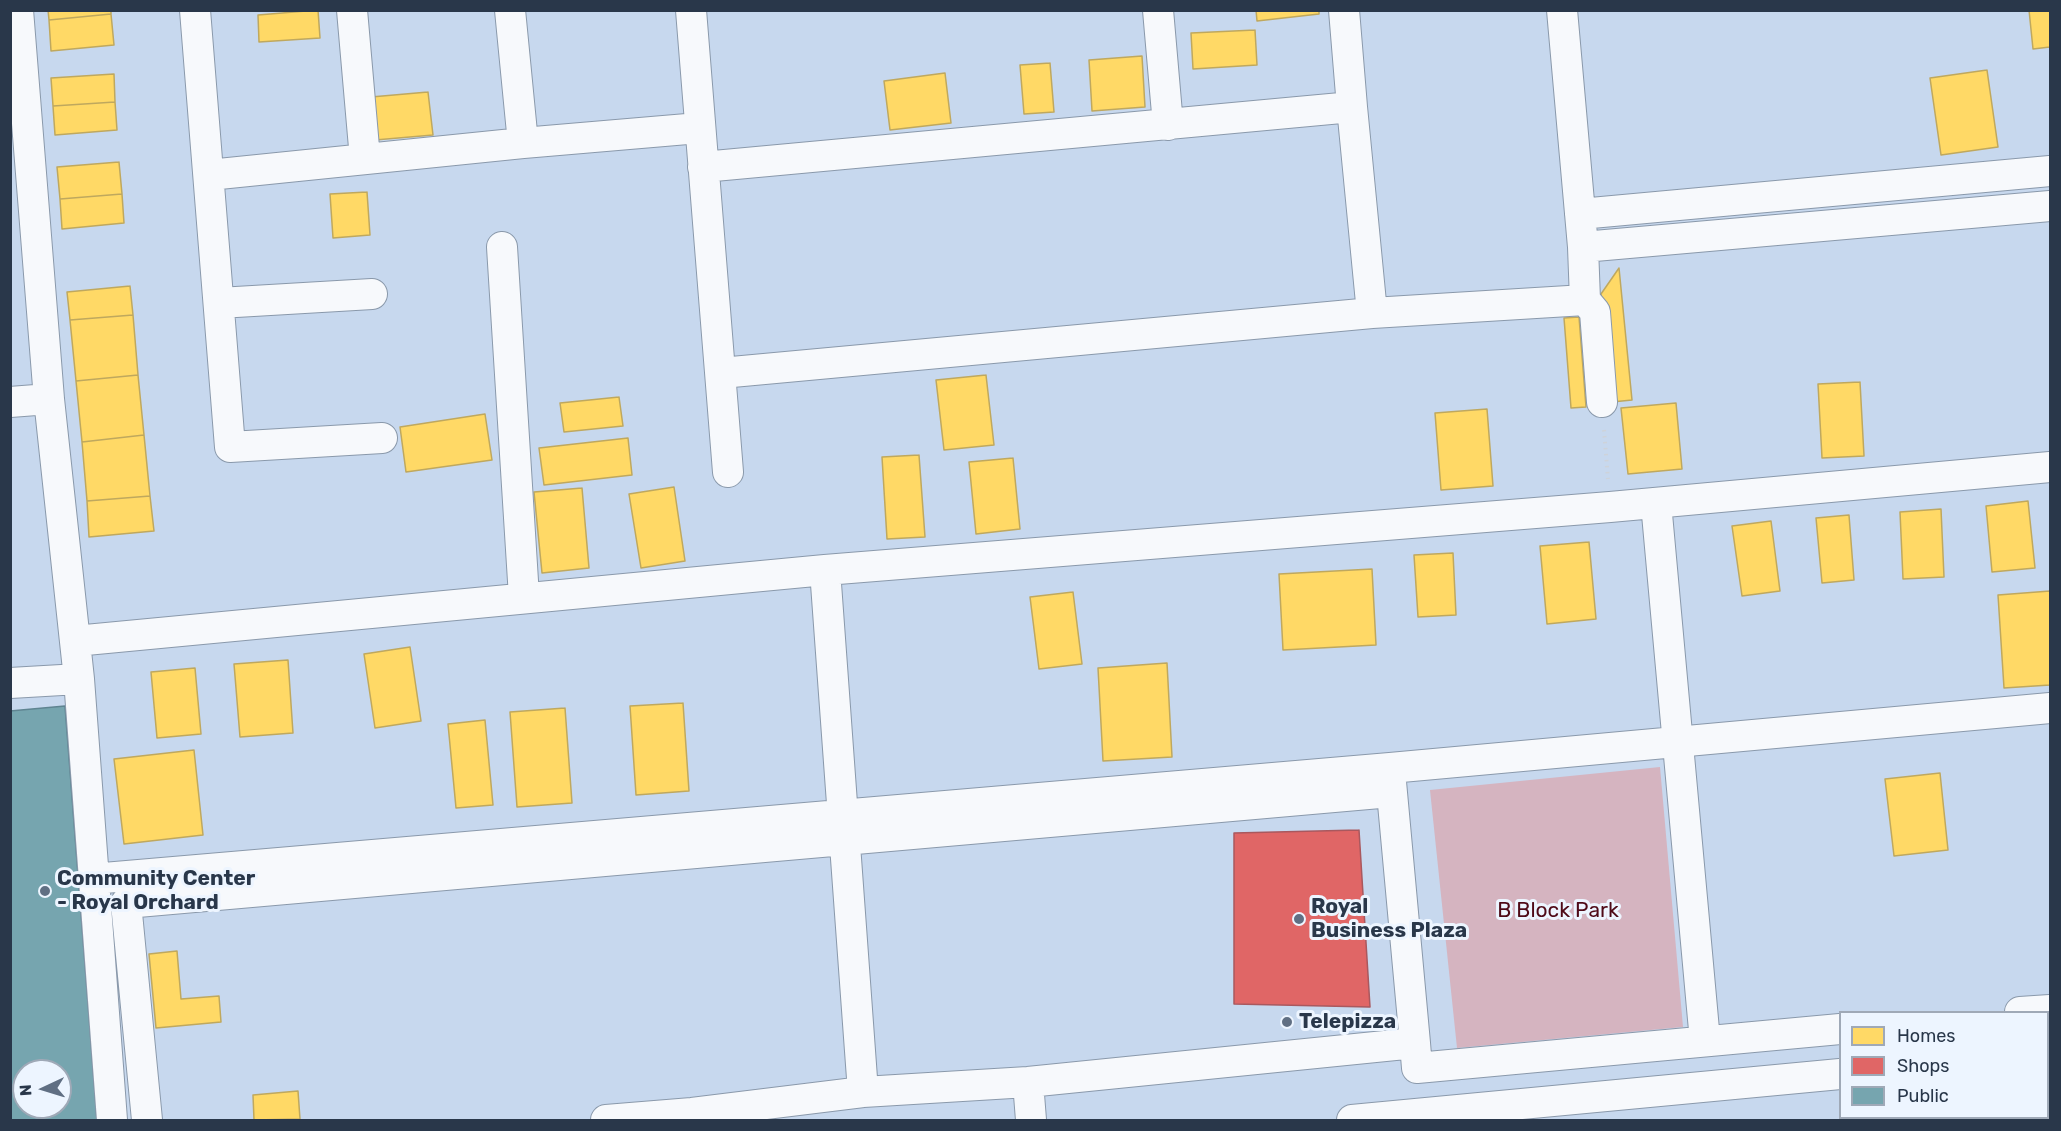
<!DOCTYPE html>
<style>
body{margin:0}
#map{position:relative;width:2061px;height:1131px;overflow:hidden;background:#c7d8ee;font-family:Rubik,sans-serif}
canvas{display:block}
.frame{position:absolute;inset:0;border:12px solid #29374a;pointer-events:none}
.legend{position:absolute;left:1839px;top:1011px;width:210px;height:108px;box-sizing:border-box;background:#edf5ff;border:2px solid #9fa9b7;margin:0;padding:8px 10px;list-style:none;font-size:18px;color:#29374a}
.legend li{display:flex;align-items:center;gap:12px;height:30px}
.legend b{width:30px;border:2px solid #9fa9b7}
.north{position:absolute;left:12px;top:1059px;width:60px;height:60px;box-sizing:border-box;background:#edf5ff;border:2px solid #9fa9b7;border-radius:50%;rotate:266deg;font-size:16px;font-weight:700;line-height:24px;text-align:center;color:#29374a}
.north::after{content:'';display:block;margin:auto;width:21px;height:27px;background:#606f83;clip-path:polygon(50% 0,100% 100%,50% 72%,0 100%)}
</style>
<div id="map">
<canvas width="2061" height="1131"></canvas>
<div class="frame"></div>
<ul class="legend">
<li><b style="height:16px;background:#ffd966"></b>Homes</li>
<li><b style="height:16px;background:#e06666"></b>Shops</li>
<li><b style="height:16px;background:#76a5af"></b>Public</li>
</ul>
<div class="north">N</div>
</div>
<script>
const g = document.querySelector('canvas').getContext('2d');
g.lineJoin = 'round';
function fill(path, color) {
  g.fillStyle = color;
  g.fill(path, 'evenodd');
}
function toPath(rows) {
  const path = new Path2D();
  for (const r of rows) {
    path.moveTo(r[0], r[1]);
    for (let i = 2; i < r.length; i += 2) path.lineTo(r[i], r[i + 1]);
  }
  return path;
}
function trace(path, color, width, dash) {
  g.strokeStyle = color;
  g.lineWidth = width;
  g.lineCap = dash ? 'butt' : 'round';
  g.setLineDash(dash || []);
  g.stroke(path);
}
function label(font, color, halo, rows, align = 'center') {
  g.font = font + ' Rubik,sans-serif';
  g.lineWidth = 6;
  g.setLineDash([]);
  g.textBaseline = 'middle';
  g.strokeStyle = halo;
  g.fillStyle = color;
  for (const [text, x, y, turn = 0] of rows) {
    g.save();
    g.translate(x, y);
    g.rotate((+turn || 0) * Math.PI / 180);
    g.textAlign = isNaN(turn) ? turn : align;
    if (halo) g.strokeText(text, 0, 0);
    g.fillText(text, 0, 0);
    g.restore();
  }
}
fill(toPath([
 [1660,767,1683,1027,1457,1048,1430,790]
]), '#d5b4c0');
const homes = toPath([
 [48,10,111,10,111,14,49,20,48,10],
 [318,10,320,38,259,42,258,15,318,10],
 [1256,10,1319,10,1319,14,1257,21,1256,10],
 [2029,10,2050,10,2050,47,2033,49,2029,10],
 [111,14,114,45,51,51,49,20,111,14],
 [1255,30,1257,65,1193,69,1191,33,1255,30],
 [1142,56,1145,107,1092,111,1089,60,1142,56],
 [1050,63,1054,112,1024,114,1020,65,1050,63],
 [1987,70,1998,147,1941,155,1930,78,1987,70],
 [945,73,951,123,890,130,884,81,945,73],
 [114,74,115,102,53,106,51,78,114,74],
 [428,92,433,135,375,140,371,97,428,92],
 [115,102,117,130,55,135,53,106,115,102],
 [119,162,122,194,60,199,57,167,119,162],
 [367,192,370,235,333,238,330,194,367,192],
 [122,194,124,223,62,229,60,199,122,194],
 [1619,268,1632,400,1612,402,1601,294,1619,268],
 [130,286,133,315,70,320,67,292,130,286],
 [133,315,138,375,76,381,70,320,133,315],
 [1579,317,1586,407,1571,408,1564,318,1579,317],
 [138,375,144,435,82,442,76,381,138,375],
 [986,375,994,445,944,450,936,380,986,375],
 [1860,382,1864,456,1822,458,1818,384,1860,382],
 [619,397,623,426,564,432,560,403,619,397],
 [1676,403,1682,469,1628,474,1621,408,1676,403],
 [1487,409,1493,486,1441,490,1435,413,1487,409],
 [485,414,492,460,406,472,400,427,485,414],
 [144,435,150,496,87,501,82,442,144,435],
 [628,438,632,475,544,485,539,448,628,438],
 [919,455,925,537,887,539,882,457,919,455],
 [1013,458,1020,529,976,534,969,462,1013,458],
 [674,487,685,561,641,568,629,494,674,487],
 [582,488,589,568,542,573,534,492,582,488],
 [150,496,154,531,89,537,87,501,150,496],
 [2028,501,2035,568,1992,572,1986,506,2028,501],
 [1941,509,1944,577,1903,579,1900,512,1941,509],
 [1849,515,1854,580,1822,583,1816,518,1849,515],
 [1771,521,1780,591,1742,596,1732,526,1771,521],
 [1589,542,1596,619,1547,624,1540,546,1589,542],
 [1453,553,1456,615,1418,617,1414,555,1453,553],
 [1372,569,1376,645,1283,650,1279,574,1372,569],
 [2050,591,2050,685,2004,688,1998,595,2050,591],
 [1073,592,1082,664,1039,669,1030,597,1073,592],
 [410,647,421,721,375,728,364,654,410,647],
 [288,660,293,733,240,737,234,664,288,660],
 [1167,663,1172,757,1103,761,1098,668,1167,663],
 [195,668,201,734,157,738,151,672,195,668],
 [683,703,689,791,636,795,630,706,683,703],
 [565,708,572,803,517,807,510,712,565,708],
 [485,720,493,805,456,808,448,724,485,720],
 [194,750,203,835,124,844,114,759,194,750],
 [1940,773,1948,850,1894,856,1885,779,1940,773],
 [177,951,181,999,219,996,221,1022,156,1028,149,954,177,951],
 [298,1091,300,1119,254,1120,253,1095,298,1091]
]);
fill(homes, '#ffd966');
trace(homes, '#bfa85e', 1.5);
const shops = toPath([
 [1359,830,1370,1007,1234,1004,1234,833,1359,830]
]);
fill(shops, '#e06666');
trace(shops, '#a9585e', 1.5);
const public = toPath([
 [65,706,97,1120,10,1120,10,711,65,706],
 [24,1071,60,1071,60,1107,24,1107,24,1071]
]);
fill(public, '#76a5af');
trace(public, '#5f8491', 1.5);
const minor = toPath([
 [18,10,49,399,79,679,112,1120],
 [195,10,230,447,382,438],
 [352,10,365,159],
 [510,10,523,143],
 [691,10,728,472],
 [1158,10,1168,125],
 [1562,10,1583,247,2050,206],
 [1352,107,1372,313],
 [703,167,1352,107,1344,10],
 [209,175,523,143,699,128],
 [1580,214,2050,171],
 [502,247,524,597],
 [1585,300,1595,312,1602,402],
 [219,303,372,294],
 [721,373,1372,313,1585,300,1583,247],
 [10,402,49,399],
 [1656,503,1705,1041],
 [825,570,863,1092],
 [75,641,825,570,1610,507,2050,467],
 [10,683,79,679],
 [1390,771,1415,1043],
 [92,879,1390,768,2050,708],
 [2020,1012,2050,1010],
 [2048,1054,2050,1054],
 [1028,1082,1031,1120],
 [147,1120,126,903,1391,792],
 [606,1120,692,1113,863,1092,1028,1082,1415,1043,1417,1068,1840,1029],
 [1352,1120,1840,1074],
 [2020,1120,2050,1118]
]);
trace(minor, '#8a99ab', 32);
trace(toPath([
 [1604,430,1608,479]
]), '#ced3da', 4, [1.5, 4.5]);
trace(minor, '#f7f9fc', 30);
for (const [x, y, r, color] of [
 [45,891,6,"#606f83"],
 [1299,919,6,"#606f83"],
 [1287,1022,6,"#606f83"]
]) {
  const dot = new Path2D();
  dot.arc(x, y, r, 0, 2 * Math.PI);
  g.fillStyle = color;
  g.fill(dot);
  trace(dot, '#edf5ff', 2);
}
label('bold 21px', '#29374a', '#edf5ff', [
 ["Community Center",57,879],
 ["- Royal Orchard",57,903],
 ["Royal",1311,907],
 ["Business Plaza",1311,931],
 ["Telepizza",1299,1022]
], 'left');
label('21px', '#4f0a18', '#edf5ff', [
 ["B Block Park",1558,911]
]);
</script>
